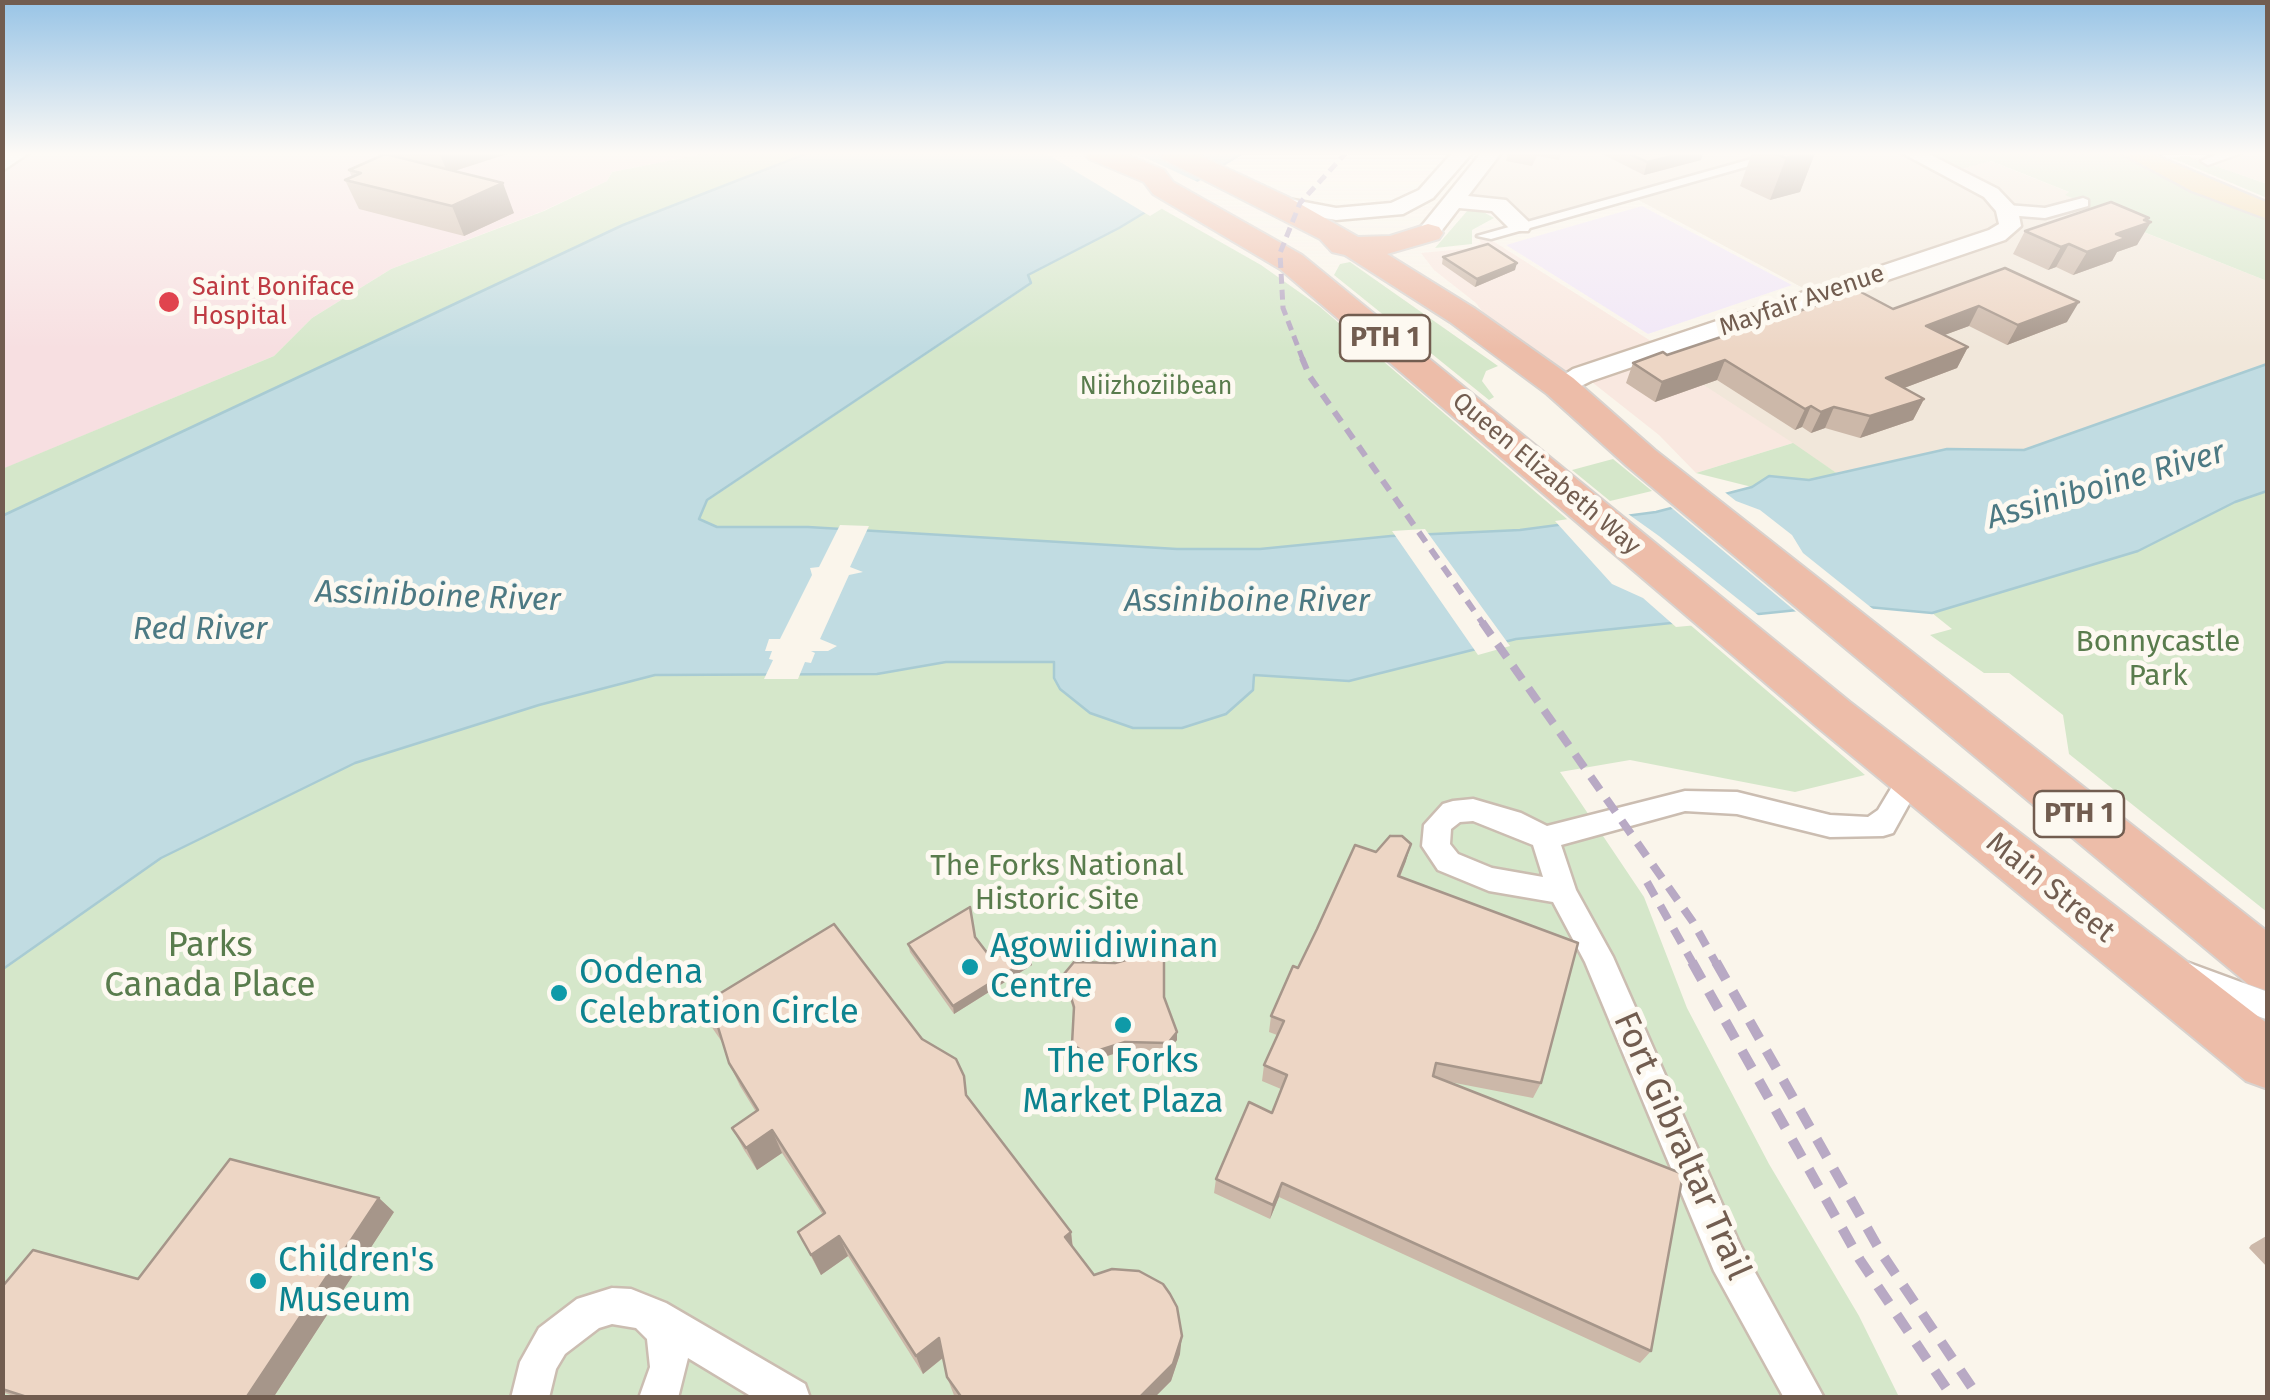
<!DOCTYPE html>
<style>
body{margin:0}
#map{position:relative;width:2270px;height:1400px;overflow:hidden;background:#faf5eb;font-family:"Fira Sans",sans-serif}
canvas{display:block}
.frame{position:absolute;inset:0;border:5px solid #725d50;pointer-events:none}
</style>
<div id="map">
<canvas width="2270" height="1400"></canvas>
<div class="frame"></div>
</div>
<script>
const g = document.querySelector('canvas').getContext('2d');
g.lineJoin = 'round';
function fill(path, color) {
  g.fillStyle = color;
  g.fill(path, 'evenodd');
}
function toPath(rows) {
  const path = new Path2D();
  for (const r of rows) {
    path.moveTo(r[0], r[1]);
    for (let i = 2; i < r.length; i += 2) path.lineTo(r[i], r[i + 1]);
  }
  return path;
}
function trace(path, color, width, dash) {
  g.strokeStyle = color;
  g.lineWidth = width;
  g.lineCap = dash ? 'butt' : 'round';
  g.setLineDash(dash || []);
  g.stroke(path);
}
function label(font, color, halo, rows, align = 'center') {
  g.font = font + ' "Fira Sans",sans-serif';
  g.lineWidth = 10;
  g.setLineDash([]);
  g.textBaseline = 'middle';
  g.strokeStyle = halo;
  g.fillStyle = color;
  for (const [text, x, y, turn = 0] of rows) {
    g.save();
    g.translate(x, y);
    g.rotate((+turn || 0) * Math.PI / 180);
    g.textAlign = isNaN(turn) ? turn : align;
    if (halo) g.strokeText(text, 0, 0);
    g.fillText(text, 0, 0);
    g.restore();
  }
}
fill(toPath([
 [1491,153,1912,153,1950,172,1990,161,2071,193,2083,203,2078,206,2267,281,2267,364,2024,450,1947,449,1838,474,1651,351,1816,295,1629,195,1520,226,1510,213,1453,201],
 [2234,153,2267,153,2267,184,2204,162]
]), '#f1e7da');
fill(toPath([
 [1477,235,1485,236,1662,348,1653,352,1793,443,1696,473,1659,435,1583,375,1560,386,1511,351,1476,303,1434,270,1421,253,1472,248,1481,243]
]), '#f9e8e0');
fill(toPath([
 [1642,206,1792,285,1648,334,1506,245]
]), '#f1e7f7');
fill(toPath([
 [3,153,707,153,612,172,607,181,543,211,391,269,312,318,274,356,3,469]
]), '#f7dfe1');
fill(toPath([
 [707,153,808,153,623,225,3,516,2,469,274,356,312,318,391,269,544,211,607,181,612,172],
 [1912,153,2118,153,2188,187,2267,217,2267,281,2076,205,2082,202,2065,195,2069,192,1991,161,1950,172],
 [2187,156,2267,184,2267,198,2172,158],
 [1157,206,1261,265,1319,306,1865,775,1795,792,1630,760,1560,772,1644,897,1687,1008,1769,1164,1859,1316,1899,1397,3,1397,2,969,161,858,355,763,707,501,1031,284,1027,275],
 [1468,210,1480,210,1494,218,1472,230,1472,244,1435,248],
 [1350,262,1498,366,1486,371,1482,381,1494,397,1489,400,1334,275,1340,264],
 [1793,443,1838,474,1809,480,1769,476,1752,487,1696,473],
 [1613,459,1652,491,1610,501,1572,470],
 [2267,491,2267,912,2069,754,2063,715,2009,673,1984,673,1930,635,1952,629,1932,613,2138,551,2235,502]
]), '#d5e7ca');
const water = toPath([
 [808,153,1243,153,1119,228,1028,275,1031,283,707,500,699,519,717,527,808,527,1177,549,1260,549,1391,536,1520,530,1656,512,1752,487,1769,476,1809,480,1947,449,2024,450,2267,364,2267,491,2235,502,2138,551,1932,613,1846,605,1516,639,1349,681,1254,675,1253,690,1226,714,1182,728,1133,728,1090,713,1060,689,1054,678,1054,662,946,662,877,674,655,675,539,705,355,763,161,858,3,969,2,516,623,225,808,153]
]);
fill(water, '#c1dce2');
trace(water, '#a8cbd3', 2.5);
fill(toPath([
 [1045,153,1135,153,1202,184,1150,216],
 [1722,490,1736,501,1760,510,1792,535,1803,553,1878,613,1846,610,1800,615,1667,504],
 [1624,511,1659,536,1763,619,1676,627,1643,598,1612,584,1555,521],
 [840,525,869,526,850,567,863,572,849,575,820,639,837,646,828,651,811,651,815,653,811,663,805,662,798,679,764,679,773,660,769,659,772,651,765,651,769,639,780,639,812,575,810,568,819,567],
 [1425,529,1510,646,1478,655,1392,531]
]), '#faf5eb');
const street = toPath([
 [1773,153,1795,153,1491,239,1477,236,1773,153],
 [2220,153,2241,153,2208,165,2201,161,2220,153],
 [2083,198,2088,200,2088,206,2045,218,2007,215,1999,210,2007,205,2045,208,2083,198],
 [1911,767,1920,770,1924,777,1893,833,1883,836,1830,837,1737,814,1685,811,1561,845,1576,890,1613,957,1740,1245,1824,1398,1784,1398,1714,1271,1585,962,1553,902,1489,891,1438,870,1422,846,1424,825,1443,804,1453,801,1473,799,1521,813,1547,826,1685,791,1737,792,1830,815,1868,817,1878,810,1902,770,1911,767],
 [1473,821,1533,845,1543,877,1492,868,1458,854,1450,844,1451,829,1460,822,1473,821],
 [2189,963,2268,992,2268,1020,2178,985,2174,976,2178,967,2189,963],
 [612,1288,631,1289,666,1303,805,1384,810,1398,754,1398,688,1358,678,1398,639,1398,650,1367,647,1339,636,1328,612,1324,599,1328,565,1354,556,1369,549,1398,511,1398,520,1362,539,1328,577,1299,612,1288]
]);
const secondary = toPath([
 [6,153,29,153,2,171,2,155,6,153],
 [1452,153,1472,153,1433,198,1403,214,1336,220,1270,208,1267,203,1278,197,1336,208,1391,203,1419,190,1452,153],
 [1481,153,1501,153,1468,196,1506,200,1528,221,1531,226,1528,231,1512,231,1492,211,1459,208,1436,238,1420,238,1417,233,1420,228,1481,153],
 [1902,153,1927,153,1998,189,2018,210,2021,226,2005,240,1591,381,1569,392,1551,392,1547,386,1573,369,1989,230,1999,224,1996,211,1984,197,1902,153]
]);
const primary = toPath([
 [2121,153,2149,153,2268,203,2268,219,2192,191,2121,153]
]);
const highway = toPath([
 [1085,153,1122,153,1164,170,1173,182,1302,255,1850,702,2268,1024,2268,1089,2246,1081,1816,726,1280,269,1153,194,1144,182,1089,159,1085,153],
 [1159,153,1194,153,1288,197,1358,237,1390,236,1428,224,1439,227,1443,233,1439,239,1387,254,1474,308,1573,378,1655,450,2268,932,2268,991,2248,984,1627,466,1547,394,1450,322,1345,255,1332,252,1320,239,1163,159,1159,153]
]);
trace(street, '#cbbdb1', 5);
trace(secondary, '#cebeaf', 5);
trace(primary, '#d8d2ce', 5);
trace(highway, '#d8d2ce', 4);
fill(street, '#fff');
fill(secondary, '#fff');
fill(primary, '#f1d9ab');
fill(highway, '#edbda9');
trace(toPath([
 [1303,360,1283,308,1280,253,1300,203,1346,153]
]), '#b8a9c4', 5, [10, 6]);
trace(toPath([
 [1302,358,1310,377,1484,625]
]), '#b8a9c4', 6, [12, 9]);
trace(toPath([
 [1482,622,1693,922,1717,965],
 [1647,882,1694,965]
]), '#b8a9c4', 8, [16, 11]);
trace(toPath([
 [1692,962,1860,1260,1953,1398],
 [1716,962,1882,1254,1979,1398]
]), '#b8a9c4', 10, [20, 14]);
fill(toPath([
 [389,153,510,153,454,171,514,213,464,236,359,209,345,180,352,177,349,170,392,156],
 [1508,153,1561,153,1559,160,1537,156,1532,166,1506,161],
 [1600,153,1703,153,1701,160,1644,175],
 [1752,153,1815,153,1800,192,1770,200,1740,186],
 [2147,221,2137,245,2117,252,2112,261,2073,275,2056,267,2048,270,2013,254,2025,231],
 [1443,257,1515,270,1475,287,1442,264],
 [2005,268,2067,322,2007,345,1969,326,1944,335,1968,347,1957,368,1904,388,1924,399,1913,420,1860,438,1825,428,1811,433,1802,427,1795,430,1717,380,1655,402,1626,383,1633,363,1893,309],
 [1376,852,1406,861,1400,877,1541,1083,1533,1098,1450,1082,1651,1351,1640,1363,1279,1197,1270,1219,1214,1193,1216,1179,1272,1113,1281,1089,1262,1081,1264,1065,1277,1035,1269,1032,1271,1016,1298,968],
 [908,944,988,954,1032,965,954,1014,910,952],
 [1064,974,1164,997,1177,1040,1168,1051,1126,1050,1088,1062,1073,1052,1074,1012,1065,982],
 [701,1005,922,1039,1071,1232,1073,1247,1094,1275,1180,1354,1171,1381,1154,1398,955,1398,947,1377,943,1358,923,1374,848,1256,821,1275,798,1232,823,1215,782,1153,757,1170,744,1150,732,1128,756,1112,740,1086,729,1063,722,1042,713,1029],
 [394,1212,273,1398,19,1398,2,1392,2,1287,138,1279],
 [2268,1235,2268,1268,2249,1248,2251,1245]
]), '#ccb8a9');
fill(toPath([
 [439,153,510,153,448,173],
 [1685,153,1703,153,1701,160,1644,175,1647,162],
 [1806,153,1815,153,1800,192,1770,200,1786,158],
 [503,183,514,213,464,236,452,206],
 [2149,218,2146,224,2151,222,2137,245,2117,252,2112,261,2073,275,2087,252,2116,234],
 [2069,244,2056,267,2048,270,2061,247],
 [1517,263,1515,270,1475,287,1477,279],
 [2079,302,2067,322,2007,345,2018,325],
 [1979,306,1969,326,1915,346,1926,326],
 [1968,347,1957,368,1875,399,1886,378],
 [1725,360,1717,380,1655,402,1662,382],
 [1924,399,1913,420,1860,438,1870,416],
 [1811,406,1802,427,1795,430,1805,409],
 [1834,407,1825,428,1811,433,1821,412],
 [1411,844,1406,861,1393,893,1398,876],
 [1032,957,1032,965,954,1014,953,1006],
 [1177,1032,1177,1040,1168,1051,1168,1043],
 [1125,1042,1126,1050,1088,1062,1087,1054],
 [772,1130,782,1153,757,1170,746,1148],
 [1282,1183,1279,1197,1270,1219,1273,1205],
 [379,1198,394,1212,273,1398,246,1398],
 [1071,1232,1073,1252,1065,1237],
 [839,1236,848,1256,821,1275,811,1255],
 [1182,1336,1180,1354,1171,1381,1154,1398,1139,1398],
 [939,1338,945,1356,923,1374,916,1356]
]), '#a6968a');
const building = toPath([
 [1628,153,1685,153,1647,162,1628,153],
 [1774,153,1806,153,1786,158,1774,153],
 [385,154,503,183,452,206,345,180,361,173,349,170,385,154],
 [2111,202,2149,218,2144,220,2151,222,2116,234,2126,238,2087,252,2069,244,2061,247,2025,231,2111,202],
 [1488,244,1517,263,1477,279,1443,257,1488,244],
 [2005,268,2079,302,2018,325,1979,306,1926,326,1968,347,1886,378,1924,399,1870,416,1834,407,1821,412,1811,406,1805,409,1725,360,1662,382,1633,363,1663,352,1667,355,1859,291,1893,309,2005,268],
 [1390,836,1402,836,1411,844,1398,876,1578,943,1541,1083,1436,1063,1433,1076,1683,1174,1651,1351,1282,1183,1273,1205,1216,1179,1249,1102,1272,1113,1287,1075,1264,1065,1284,1021,1271,1016,1293,966,1298,968,1317,929,1355,845,1376,852,1390,836],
 [970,907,975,937,988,954,1032,957,953,1006,908,944,970,907],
 [834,924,922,1039,956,1059,964,1076,966,1095,1071,1232,1065,1237,1094,1275,1112,1269,1139,1271,1163,1284,1170,1294,1177,1307,1182,1336,1173,1364,1139,1398,962,1398,947,1377,939,1338,916,1356,839,1236,811,1255,798,1232,825,1213,772,1130,746,1148,732,1128,758,1110,729,1063,718,1027,701,1005,834,924],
 [1152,953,1164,960,1164,997,1177,1032,1168,1043,1125,1042,1087,1054,1072,1044,1074,1007,1064,974,1074,962,1115,963,1152,953],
 [230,1159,379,1198,246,1398,30,1398,2,1389,2,1287,33,1250,138,1279,230,1159]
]);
fill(building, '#edd6c5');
trace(building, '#a6968a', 2.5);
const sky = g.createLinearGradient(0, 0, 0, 349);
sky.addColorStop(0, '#98c4e6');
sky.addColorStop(0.44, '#fdfaf6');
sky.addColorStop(1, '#fdfaf600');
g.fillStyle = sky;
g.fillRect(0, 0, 2270, 349);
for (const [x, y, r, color] of [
 [169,302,12,"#e0444e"],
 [970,967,10,"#0f9aa8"],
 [559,993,10,"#0f9aa8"],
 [1123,1025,10,"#0f9aa8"],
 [258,1281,10,"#0f9aa8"]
]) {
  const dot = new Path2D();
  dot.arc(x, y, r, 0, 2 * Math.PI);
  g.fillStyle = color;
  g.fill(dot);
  trace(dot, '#fdf9f1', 4);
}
label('25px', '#be3a42', '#fdf9f1', [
 ["Saint Boniface",192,288],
 ["Hospital",192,317]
], 'left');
label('25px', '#725d50', '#fdf9f1', [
 ["Mayfair Avenue",1802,301,-19],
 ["Queen Elizabeth Way",1546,474,40]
]);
label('25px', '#597c4d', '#fdf9f1', [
 ["Niizhoziibean",1156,387]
]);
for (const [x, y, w] of [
 [1385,338,90],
 [2079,814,90]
]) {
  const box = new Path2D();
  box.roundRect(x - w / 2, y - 23, w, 46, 8);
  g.fillStyle = '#fdf9f1';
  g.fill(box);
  trace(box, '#725d50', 2.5);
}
label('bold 28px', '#725d50', null, [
 ["PTH 1",1385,338],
 ["PTH 1",2079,814]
]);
label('30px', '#597c4d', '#fdf9f1', [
 ["Bonnycastle",2158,643],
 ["Park",2158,677],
 ["The Forks National",1057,867],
 ["Historic Site",1057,901]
]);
label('30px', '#725d50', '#fdf9f1', [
 ["Main Street",2050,888,39]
]);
label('italic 32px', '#4c7983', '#fdf9f1', [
 ["Assiniboine River",2106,486,-16],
 ["Assiniboine River",438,597,2],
 ["Assiniboine River",1247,602],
 ["Red River",200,630]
]);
label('35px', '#597c4d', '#fdf9f1', [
 ["Parks",210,946],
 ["Canada Place",210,986]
]);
label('35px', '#0d838f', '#fdf9f1', [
 ["Agowiidiwinan",990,947],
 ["Centre",990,987],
 ["Oodena",579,973],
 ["Celebration Circle",579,1013],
 ["The Forks",1123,1062,"center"],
 ["Market Plaza",1123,1102,"center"],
 ["Children's",278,1261],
 ["Museum",278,1301]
], 'left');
label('35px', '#725d50', '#fdf9f1', [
 ["Fort Gibraltar Trail",1681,1146,66]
]);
</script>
